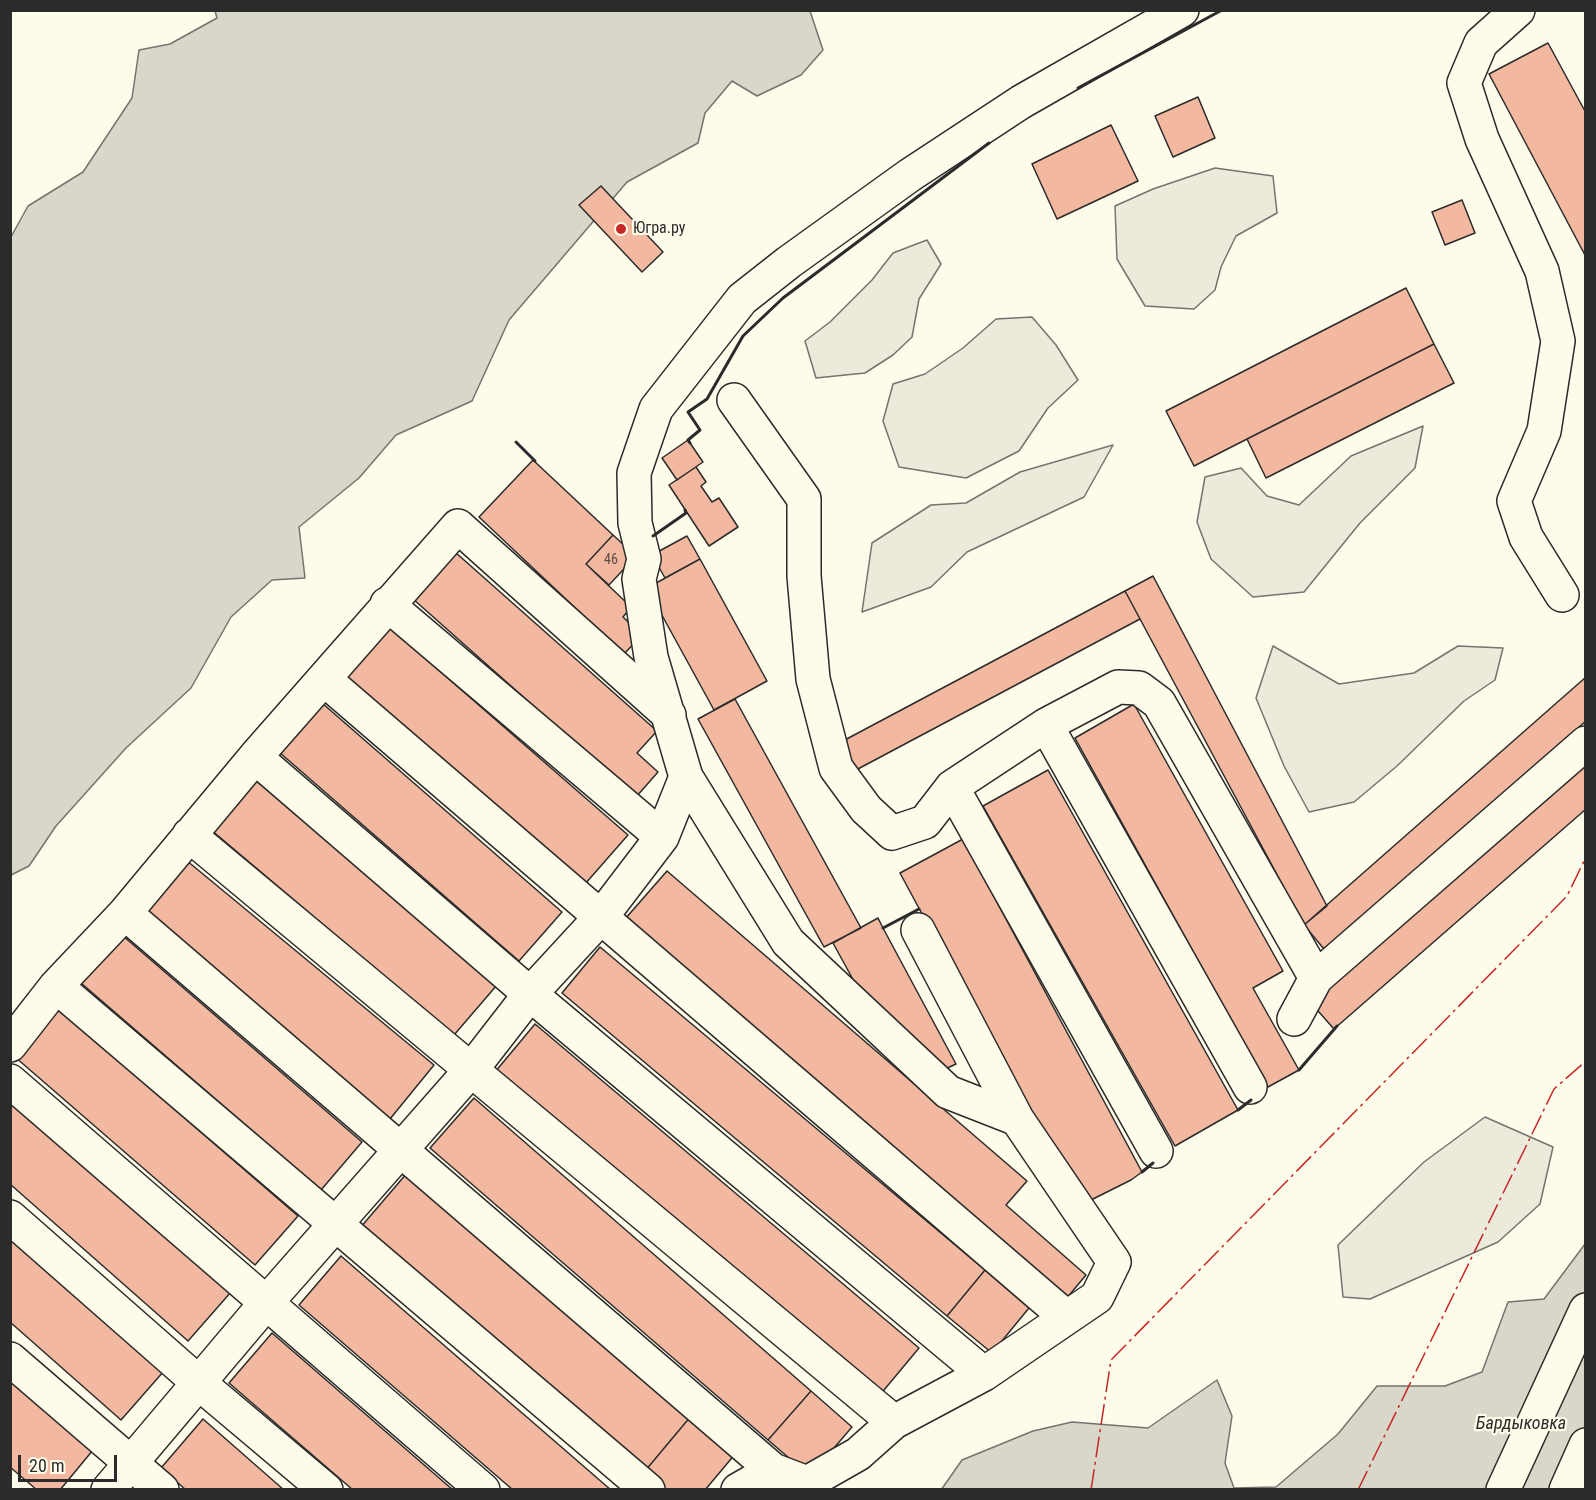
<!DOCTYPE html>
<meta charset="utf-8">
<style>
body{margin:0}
#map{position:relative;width:1596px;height:1500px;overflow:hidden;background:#fdfbea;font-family:"Roboto Condensed",sans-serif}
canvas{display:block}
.frame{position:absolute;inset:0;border:12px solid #2b2b2b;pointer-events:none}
.scale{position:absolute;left:18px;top:1455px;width:99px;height:27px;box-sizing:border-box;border:3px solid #2b2b2b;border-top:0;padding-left:8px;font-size:18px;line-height:21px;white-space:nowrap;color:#2b2b2b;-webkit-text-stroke:4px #fdfbea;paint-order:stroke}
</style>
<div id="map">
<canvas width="1596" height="1500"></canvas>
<div class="frame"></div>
<div class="scale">20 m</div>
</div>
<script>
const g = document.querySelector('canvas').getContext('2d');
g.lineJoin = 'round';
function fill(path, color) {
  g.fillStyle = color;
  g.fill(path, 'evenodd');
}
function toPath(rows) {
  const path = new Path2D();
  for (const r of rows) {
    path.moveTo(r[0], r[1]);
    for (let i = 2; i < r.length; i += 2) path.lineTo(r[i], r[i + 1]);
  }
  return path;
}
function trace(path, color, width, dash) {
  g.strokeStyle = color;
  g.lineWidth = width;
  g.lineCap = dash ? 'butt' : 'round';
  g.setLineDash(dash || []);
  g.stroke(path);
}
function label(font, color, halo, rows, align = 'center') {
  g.font = font + ' "Roboto Condensed",sans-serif';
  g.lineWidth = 4.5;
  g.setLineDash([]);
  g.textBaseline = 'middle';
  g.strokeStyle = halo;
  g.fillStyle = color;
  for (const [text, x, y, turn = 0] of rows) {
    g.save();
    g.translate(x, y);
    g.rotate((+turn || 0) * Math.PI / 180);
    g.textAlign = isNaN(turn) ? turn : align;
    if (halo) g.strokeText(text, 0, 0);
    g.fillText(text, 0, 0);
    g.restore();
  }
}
const green = toPath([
 [1215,168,1273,176,1277,213,1236,236,1221,267,1215,290,1194,309,1145,306,1117,259,1115,206,1153,189,1215,168],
 [927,240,941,264,919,299,912,337,893,355,865,373,816,378,805,341,830,322,872,280,893,253,927,240],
 [1032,317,1056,345,1078,380,1048,408,1019,451,966,478,899,467,883,421,893,384,925,374,963,348,996,319,1032,317],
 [1423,426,1415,468,1360,523,1304,592,1253,597,1211,559,1197,522,1205,477,1241,468,1267,496,1299,505,1351,456,1423,426],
 [1113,445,1084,497,967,552,931,587,862,612,872,543,931,505,966,503,1020,472,1113,445],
 [1273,646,1339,684,1414,673,1458,646,1503,648,1495,680,1464,701,1397,766,1354,802,1309,812,1284,766,1256,698,1273,646],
 [1485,1117,1553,1147,1540,1204,1498,1242,1370,1299,1343,1297,1338,1245,1424,1162,1485,1117]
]);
fill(green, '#ecebdb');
trace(green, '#74746e', 1.5);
const water = toPath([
 [215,11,810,11,823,50,801,75,757,96,732,81,705,113,698,143,627,182,509,320,472,401,396,435,359,478,299,527,305,578,272,580,231,617,191,688,126,748,56,826,29,866,11,875,11,237,28,206,83,172,132,98,139,50,170,44,217,18,215,11],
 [1585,1244,1585,1489,941,1490,962,1460,1033,1431,1072,1422,1148,1428,1217,1380,1232,1416,1225,1463,1234,1488,1276,1487,1338,1434,1377,1386,1445,1386,1482,1372,1508,1302,1544,1299,1585,1244]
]);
fill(water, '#d8d7c9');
trace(water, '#74746e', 1.5);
const building = toPath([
 [1548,43,1586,113,1586,257,1489,74,1548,43],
 [1198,97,1215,138,1173,157,1155,116,1198,97],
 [1111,125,1138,181,1057,219,1032,164,1111,125],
 [601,186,663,252,642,272,579,205,601,186],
 [1462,200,1475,233,1445,245,1432,212,1462,200],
 [1406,288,1434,344,1194,466,1166,411,1406,288],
 [1434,344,1454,383,1266,478,1247,439,1434,344],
 [688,440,703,462,677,480,662,458,688,440],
 [533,460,613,535,586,564,631,607,623,617,642,635,624,654,479,517,533,460],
 [696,467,706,482,701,486,712,502,719,498,738,527,709,546,669,485,696,467],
 [613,535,636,556,609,585,586,564,613,535],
 [687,536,700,559,665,578,652,555,687,536],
 [455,552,657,731,637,753,658,772,636,797,413,599,455,552],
 [700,559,767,681,714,710,647,588,700,559],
 [1153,576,1327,906,1304,925,1125,591,1153,576],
 [1125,591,1140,619,856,770,841,742,1125,591],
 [388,626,628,835,585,884,345,676,388,626],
 [1586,677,1586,721,1324,949,1304,925,1586,677],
 [735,699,861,928,824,947,698,719,735,699],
 [322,703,562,912,519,961,279,752,322,703],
 [1134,704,1283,971,1253,988,1299,1070,1268,1087,1075,738,1134,704],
 [1586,764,1586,809,1334,1029,1311,1003,1586,764],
 [1048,770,1238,1110,1175,1146,983,806,1048,770],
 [253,778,497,985,454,1035,210,829,253,778],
 [963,839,1142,1172,1131,1180,1079,1206,900,873,963,839],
 [186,860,434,1065,390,1119,142,914,186,860],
 [667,871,1027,1181,1006,1205,1086,1275,1066,1299,625,919,667,871],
 [878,918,883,928,956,1064,943,1070,862,996,833,943,878,918],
 [122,935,362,1142,321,1190,81,983,122,935],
 [600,947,985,1270,947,1316,562,993,600,947],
 [57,1008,298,1216,255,1265,15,1057,57,1008],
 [535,1024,919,1348,879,1396,495,1072,535,1024],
 [10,1096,231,1292,188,1341,10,1184,10,1096],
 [474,1098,811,1391,768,1440,430,1148,474,1098],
 [407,1173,691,1416,645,1471,360,1228,407,1173],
 [10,1235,164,1371,121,1420,10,1322,10,1235],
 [341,1256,611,1490,513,1490,299,1305,341,1256],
 [985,1270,1029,1308,992,1353,947,1316,985,1270],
 [272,1333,453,1490,353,1490,229,1383,272,1333],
 [10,1381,93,1450,60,1490,37,1490,10,1467,10,1381],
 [811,1391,852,1427,810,1476,768,1440,811,1391],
 [691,1416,736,1453,705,1490,667,1490,645,1471,691,1416],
 [203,1419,284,1490,186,1490,161,1468,203,1419]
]);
fill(building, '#f2b8a0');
trace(building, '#2b2b2b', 1.5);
const minor = toPath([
 [1518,10,1481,43,1464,83,1482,139,1542,271,1558,341,1544,431,1514,501,1526,537,1562,595],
 [734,400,804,499,804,576,813,679,836,768,866,809,892,833,925,822,952,787,1046,725,1118,687,1139,688,1159,703,1316,978],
 [387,604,662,837],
 [324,679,1066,1317],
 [1046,725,1250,1087],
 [255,757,530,994,984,1374],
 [686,777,788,942,948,1092,1017,1119,1114,1262,1097,1297,984,1374,894,1422,858,1454,807,1483,773,1470,738,1490],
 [952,787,1156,1151],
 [189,835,894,1422],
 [125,913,773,1470],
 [918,930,1017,1119],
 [56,986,648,1490],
 [1294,1019,1316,978,1586,743],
 [10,1045,56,986,125,913,255,757,458,526,669,715],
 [10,1081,483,1490],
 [10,1217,199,1383,326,1490],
 [10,1359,162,1490],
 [108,1490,266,1303,471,1070,530,994,601,917,662,837,686,777,651,657,639,579,644,559,635,523,634,473,656,409,742,299,789,262,910,175,1021,102,1182,10]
]);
const major = toPath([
 [1503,1490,1586,1310],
 [1566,1490,1586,1445]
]);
trace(minor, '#2b2b2b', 36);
trace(major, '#2b2b2b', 36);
trace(minor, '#fdfbea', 33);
trace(major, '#fdfbea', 33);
trace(toPath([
 [1078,88,1222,10],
 [516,442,535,461],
 [690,443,688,440,700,430,688,412,707,399,743,336,783,298,989,143],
 [653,536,686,513,685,510],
 [883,928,919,909],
 [1299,1070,1337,1026],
 [1238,1110,1251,1100],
 [1142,1172,1153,1163]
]), '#2b2b2b', 3);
trace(toPath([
 [1091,1490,1111,1360,1567,896,1586,857],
 [1358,1490,1554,1089,1586,1061]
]), '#c62828', 1.5, [21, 4.5, 3, 4.5]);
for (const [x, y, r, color] of [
 [621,229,6,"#c62828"]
]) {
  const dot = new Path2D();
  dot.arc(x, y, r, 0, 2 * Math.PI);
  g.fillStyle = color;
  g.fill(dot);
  trace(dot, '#fdfbea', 2);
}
label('14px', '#5d4e48', null, [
 ["46",611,560]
]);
label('16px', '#2b2b2b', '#fdfbea', [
 ["Югра.ру",633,229]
], 'left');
label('italic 18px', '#2b2b2b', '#fdfbea', [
 ["Бардыковка",1521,1424]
]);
</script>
